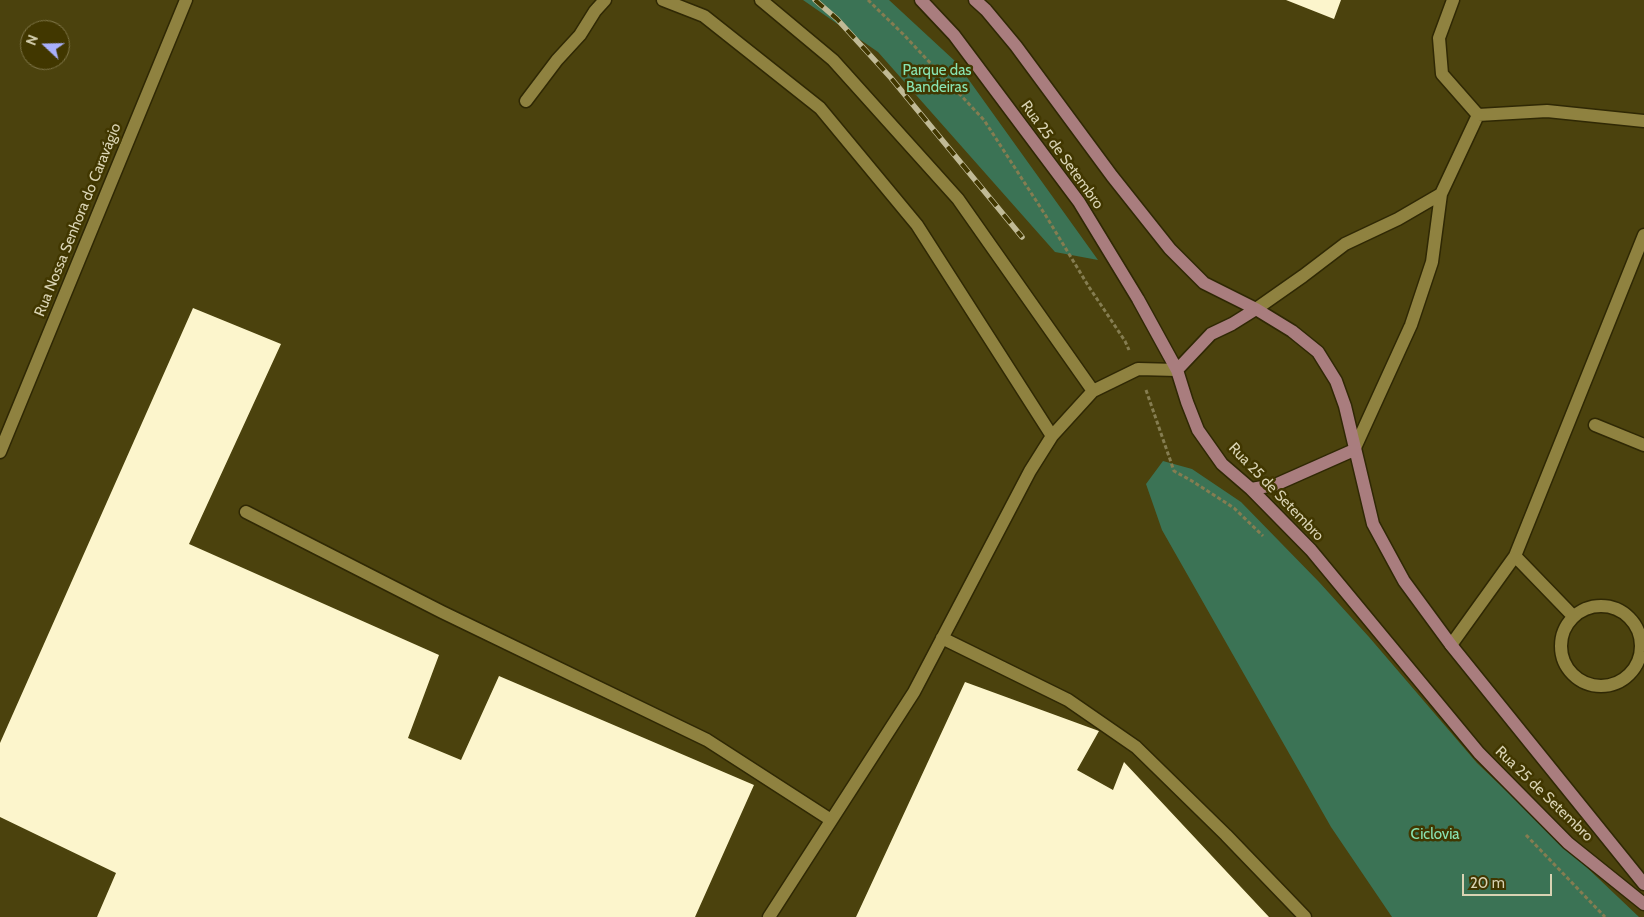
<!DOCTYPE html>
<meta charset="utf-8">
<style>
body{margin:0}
#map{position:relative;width:1644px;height:917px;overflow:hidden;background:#4b420d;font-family:Cabin,sans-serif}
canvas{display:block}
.north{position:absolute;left:20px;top:20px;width:50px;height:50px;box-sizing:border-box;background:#413700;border:1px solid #7e7548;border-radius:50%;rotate:291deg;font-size:14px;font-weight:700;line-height:20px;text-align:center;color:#d9d3b3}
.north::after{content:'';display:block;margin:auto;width:18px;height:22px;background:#a8b0fc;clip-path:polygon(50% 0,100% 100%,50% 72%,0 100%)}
.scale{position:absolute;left:1462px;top:874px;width:90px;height:22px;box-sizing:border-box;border:2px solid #d9d3b3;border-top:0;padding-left:6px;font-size:15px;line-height:18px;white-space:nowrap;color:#d9d3b3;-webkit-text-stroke:4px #413700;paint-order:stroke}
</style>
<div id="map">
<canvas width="1644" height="917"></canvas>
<div class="north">N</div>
<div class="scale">20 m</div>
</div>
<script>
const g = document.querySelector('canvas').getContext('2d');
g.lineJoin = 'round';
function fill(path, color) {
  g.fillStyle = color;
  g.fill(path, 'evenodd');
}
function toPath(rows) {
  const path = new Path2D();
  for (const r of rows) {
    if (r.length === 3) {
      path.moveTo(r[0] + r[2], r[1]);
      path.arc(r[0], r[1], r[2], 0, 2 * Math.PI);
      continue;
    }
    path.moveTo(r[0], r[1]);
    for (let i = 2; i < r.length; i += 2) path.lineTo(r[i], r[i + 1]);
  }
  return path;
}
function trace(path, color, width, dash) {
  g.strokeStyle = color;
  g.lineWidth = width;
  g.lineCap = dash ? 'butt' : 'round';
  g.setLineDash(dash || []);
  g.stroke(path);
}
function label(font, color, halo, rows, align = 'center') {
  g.font = font + ' Cabin,sans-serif';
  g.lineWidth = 5;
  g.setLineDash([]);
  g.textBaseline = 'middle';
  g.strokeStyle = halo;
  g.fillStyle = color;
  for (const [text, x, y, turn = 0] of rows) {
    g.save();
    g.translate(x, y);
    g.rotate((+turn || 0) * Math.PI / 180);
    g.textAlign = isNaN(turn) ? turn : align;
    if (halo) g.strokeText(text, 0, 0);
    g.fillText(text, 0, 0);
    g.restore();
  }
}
fill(toPath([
 [803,0,889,0,956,62,1098,260,1055,252,878,52],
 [1163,461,1192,469,1241,502,1319,582,1369,637,1477,763,1639,917,1392,917,1331,827,1162,530,1146,484]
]), '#3b7355');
fill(toPath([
 [1286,0,1341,0,1334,19],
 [193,308,281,344,189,544,439,655,408,738,461,760,499,676,754,785,695,917,97,917,116,873,0,817,0,743],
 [965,682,1099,731,1077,770,1113,790,1124,762,1269,917,856,917]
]), '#fcf5cc');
const minor = toPath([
 [663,0,704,16,820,108,917,225,1052,436],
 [761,0,833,60,958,199,1093,391],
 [1453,0,1439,38,1442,74,1478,115],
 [526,101,557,60,580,35,595,11,605,0],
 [1256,309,1303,276,1345,244,1398,219,1441,194],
 [1595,425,1644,445],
 [1354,450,1411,325,1432,262,1441,194,1478,115,1547,111,1644,121],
 [0,452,186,0],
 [246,512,442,612,707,740,831,820],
 [1515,556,1573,616],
 [1601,646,40],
 [942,638,1068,700,1136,747,1226,835,1305,917],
 [1451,645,1515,556,1644,235],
 [769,917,914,692,1030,471,1052,436,1093,391,1138,369,1177,370]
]);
const major = toPath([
 [921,0,954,35,1079,202,1138,299,1177,370,1187,402,1198,430,1222,464,1251,489,1311,550,1479,753,1568,843,1644,904],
 [975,0,986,10,1016,46,1112,176,1170,249,1204,283,1256,309,1292,331,1318,352,1336,381,1345,406,1373,524,1404,581,1451,645,1644,884],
 [1177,370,1211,334,1232,324,1256,309],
 [1251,489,1275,485,1354,450]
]);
trace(minor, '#2f2804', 15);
trace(major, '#2f2804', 15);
trace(toPath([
 [868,0,903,34,984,120,1046,216,1089,287,1125,341,1129,350],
 [1146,390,1174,471,1192,481,1234,508,1263,536],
 [1526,835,1605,917]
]), '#857d51', 3, [4, 2.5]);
trace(minor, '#8f8240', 12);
trace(major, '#a97d7e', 12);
const rail = toPath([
 [815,0,837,19,891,78,1022,237]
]);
trace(rail, '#c0ba96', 5.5);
trace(rail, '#413700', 4, [11]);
label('15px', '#89e4b2', '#413700', [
 ["Parque das",937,71],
 ["Bandeiras",937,88],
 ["Ciclovia",1435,835]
]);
label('15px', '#d9d3b3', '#413700', [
 ["Rua 25 de Setembro",1062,155,54],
 ["Rua Nossa Senhora do Caravágio",78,220,-68],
 ["Rua 25 de Setembro",1276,492,46],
 ["Rua 25 de Setembro",1544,794,44]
]);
</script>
